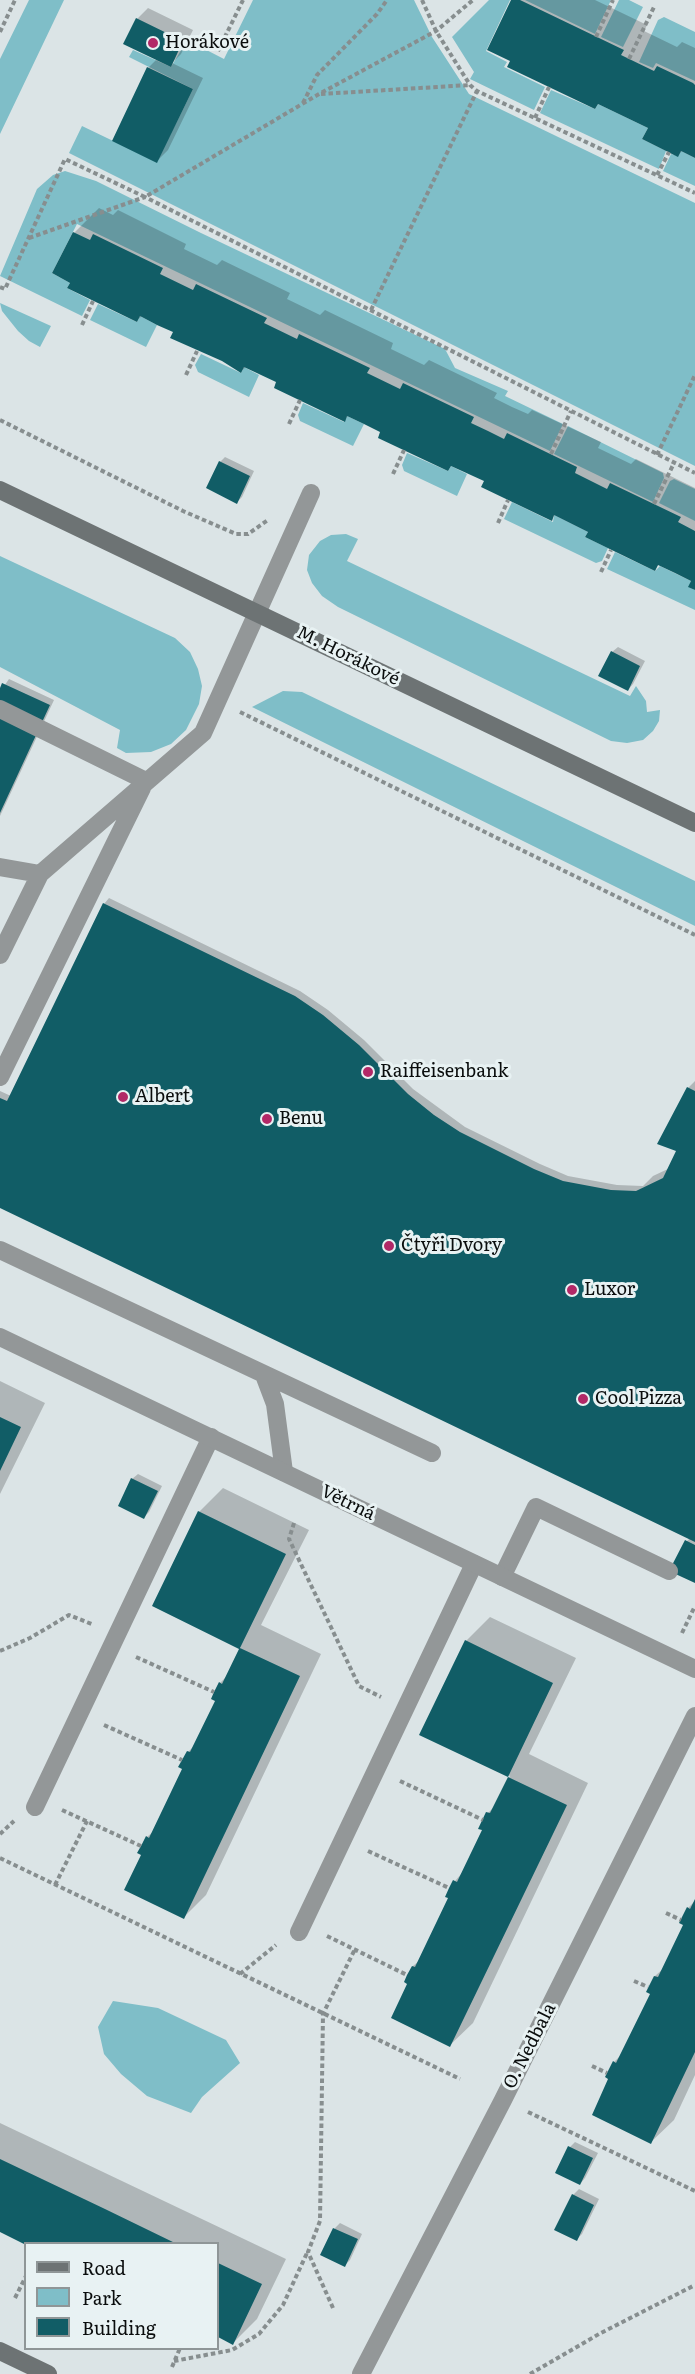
<!DOCTYPE html>
<meta charset="utf-8">
<style>
body{margin:0}
#map{position:relative;width:695px;height:2374px;overflow:hidden;background:#dbe4e6;font-family:Literata,serif}
canvas{display:block}
.legend{position:absolute;left:24px;top:2242px;width:195px;height:108px;box-sizing:border-box;background:#e8f2f3;border:2px solid #8f9697;margin:0;padding:8px 10px;list-style:none;font-size:18px;color:#0a0d0d}
.legend li{display:flex;align-items:center;gap:12px;height:30px}
.legend b{width:30px;border:2px solid #8f9697}
</style>
<div id="map">
<canvas width="695" height="2374"></canvas>
<ul class="legend">
<li><b style="height:8px;background:#6d7374"></b>Road</li>
<li><b style="height:16px;background:#7fbec8"></b>Park</li>
<li><b style="height:16px;background:#115d66"></b>Building</li>
</ul>
</div>
<script>
const g = document.querySelector('canvas').getContext('2d');
g.lineJoin = 'round';
function fill(path, color) {
  g.fillStyle = color;
  g.fill(path, 'evenodd');
}
function toPath(rows) {
  const path = new Path2D();
  for (const r of rows) {
    path.moveTo(r[0], r[1]);
    for (let i = 2; i < r.length; i += 2) path.lineTo(r[i], r[i + 1]);
  }
  return path;
}
function trace(path, color, width, dash) {
  g.strokeStyle = color;
  g.lineWidth = width;
  g.lineCap = dash ? 'butt' : 'round';
  g.setLineDash(dash || []);
  g.stroke(path);
}
function label(font, color, halo, rows, align = 'center') {
  g.font = font + ' Literata,serif';
  g.lineWidth = 6;
  g.setLineDash([]);
  g.textBaseline = 'middle';
  g.strokeStyle = halo;
  g.fillStyle = color;
  for (const [text, x, y, turn = 0] of rows) {
    g.save();
    g.translate(x, y);
    g.rotate((+turn || 0) * Math.PI / 180);
    g.textAlign = isNaN(turn) ? turn : align;
    if (halo) g.strokeText(text, 0, 0);
    g.fillText(text, 0, 0);
    g.restore();
  }
}
fill(toPath([
 [29,0,64,0,0,134,0,59],
 [253,0,414,0,432,37,469,94,695,203,695,466,69,153,82,126,157,162,193,89,129,57,133,50,171,67,187,40,224,59],
 [489,0,510,0,486,51,507,62,504,67,545,87,534,110,470,79,474,72,452,37],
 [525,0,611,0,595,34],
 [619,0,629,0,643,7,623,47,601,37],
 [664,17,695,32,695,81,656,63,653,68,639,62,658,20],
 [551,90,595,109,598,104,648,128,642,139,666,151,659,169,540,113],
 [681,151,695,158,695,186,663,171,671,154,678,156],
 [65,171,96,181,201,233,445,349,455,368,508,391,505,396,563,424,550,451,77,224,52,273,70,283,67,288,90,300,82,316,0,276,37,189,53,175],
 [0,303,51,326,40,347,29,341,18,331,2,311],
 [98,304,137,322,140,316,157,325,146,347,90,320],
 [201,354,241,373,244,367,259,375,249,397,198,372,195,365],
 [303,403,344,422,347,416,364,424,353,446,300,421,298,415],
 [568,426,663,473,664,478,653,502,554,454],
 [407,453,448,471,451,466,467,474,457,496,404,471,402,465],
 [674,479,695,489,695,521,659,503,670,481],
 [512,502,553,522,554,515,588,532,585,537,608,548,602,561,596,563,504,519],
 [346,534,358,539,347,561,630,696,636,686,646,701,647,712,660,710,659,721,653,731,643,740,627,743,611,741,338,607,322,596,312,583,307,570,309,555,320,541,331,535],
 [615,552,655,571,660,566,691,581,689,587,695,590,695,610,607,569],
 [0,556,175,638,190,652,198,669,202,686,199,704,186,730,171,744,151,752,126,753,117,748,120,730,0,667],
 [283,691,302,692,695,881,695,926,252,707],
 [113,2001,158,2008,226,2040,240,2063,202,2097,191,2113,147,2096,121,2074,104,2054,98,2027]
]), '#7fbec8');
fill(toPath([
 [513,0,595,0,647,25,644,31,677,47,682,42,695,48,695,156,683,150,678,155,650,127,599,103,595,107,512,60],
 [148,8,193,30,181,54,172,63,203,78,168,150,157,161,148,68,157,59,137,19],
 [99,208,113,215,118,210,186,244,184,249,217,265,222,260,290,293,287,299,320,315,325,310,393,343,391,349,424,365,429,360,497,393,494,398,512,407,528,414,532,410,601,442,598,448,631,464,636,459,695,488,695,588,693,580,659,564,655,569,590,531,556,514,551,519,486,480,349,415,344,420,278,381,246,367,241,371,175,332,142,316,137,320,72,282,74,233],
 [225,457,254,471,242,497,237,502,220,462],
 [618,647,645,661,633,684,628,690,612,652],
 [9,679,54,700,0,816,0,692],
 [109,898,300,991,328,1010,364,1040,413,1089,465,1127,540,1164,568,1176,617,1185,643,1186,653,1176,670,1168,678,1150,688,1088,695,1081,695,1582,687,1541,690,1538,0,1206,0,1091,11,1096,104,904],
 [0,1381,45,1403,0,1494],
 [138,1474,162,1486,149,1512,144,1517,132,1479],
 [223,1488,309,1530,261,1625,321,1654,206,1895,184,1917,143,1854,147,1837,155,1830,184,1769,188,1752,196,1744,217,1700,220,1683,228,1675,241,1648,154,1605,199,1512],
 [490,1617,576,1658,529,1754,588,1783,473,2023,450,2045,409,1983,413,1966,421,1959,450,1898,455,1881,462,1873,484,1829,488,1813,496,1805,510,1776,421,1734,466,1641],
 [695,1901,695,2075,674,2120,651,2142,610,2078,614,2062,623,2053,652,1993,655,1976,664,1968,685,1924,688,1908],
 [0,2123,286,2259,257,2319,233,2343,218,2336,218,2244,27,2244,0,2231],
 [575,2142,598,2153,585,2178,580,2184,570,2147],
 [579,2189,599,2199,582,2234,577,2239,556,2229,573,2195],
 [340,2223,362,2234,350,2260,345,2265,322,2254,335,2228]
]), '#0003');
fill(toPath([
 [511,0,520,0,624,50,621,55,654,71,657,66,693,83,695,85,695,158,681,151,678,157,642,139,648,128,598,104,595,109,507,67,510,61,487,50],
 [136,18,183,41,171,67,123,44],
 [147,67,193,89,157,163,112,141],
 [73,232,90,240,93,234,163,268,160,274,193,290,196,284,267,318,264,323,297,339,299,334,370,368,367,373,400,389,403,383,474,417,471,423,488,431,504,439,507,433,577,467,575,473,607,489,610,483,681,517,678,522,695,531,695,590,688,587,691,581,675,573,658,565,655,571,585,537,588,532,554,515,552,521,481,487,484,481,451,466,448,471,378,438,380,432,364,424,347,416,345,422,274,388,276,382,244,367,241,373,222,361,170,338,173,332,157,325,140,316,137,322,67,288,70,283,52,273],
 [219,461,250,476,237,504,206,488],
 [611,651,640,666,628,691,598,676],
 [2,683,50,705,0,813,0,688],
 [103,903,295,996,323,1015,359,1045,408,1094,434,1115,460,1132,534,1169,563,1181,611,1190,636,1191,663,1178,676,1151,657,1144,687,1087,695,1091,695,1542,0,1208,0,1098,7,1101],
 [0,1417,21,1427,0,1471],
 [131,1478,158,1491,144,1519,118,1506],
 [198,1511,286,1554,240,1648,300,1676,184,1919,124,1890,141,1855,137,1853,141,1846,146,1836,149,1838,182,1769,178,1767,182,1760,187,1751,190,1752,215,1701,211,1699,214,1692,219,1682,222,1684,239,1649,152,1606],
 [685,1540,695,1545,695,1583,669,1571],
 [465,1640,553,1683,508,1777,419,1735],
 [508,1777,567,1805,450,2047,391,2018,407,1984,404,1982,407,1975,412,1966,415,1967,448,1898,445,1897,449,1888,453,1880,457,1882,482,1830,478,1829,486,1812,490,1813],
 [695,1899,695,2052,651,2144,592,2115,608,2079,605,2077,613,2061,616,2063,650,1994,646,1992,654,1976,658,1977,683,1925,679,1923,687,1907,690,1909],
 [568,2146,593,2158,580,2185,555,2173],
 [0,2159,105,2209,177,2244,26,2245,0,2232],
 [572,2194,594,2205,577,2241,554,2230],
 [333,2228,358,2239,345,2267,320,2255],
 [218,2263,262,2284,233,2345,218,2337]
]), '#115d66');
trace(toPath([
 [422,0,436,31,470,85,477,91,695,193],
 [0,32,15,0],
 [596,37,613,0],
 [218,51,243,0],
 [629,59,654,7],
 [321,94,470,85],
 [303,103,317,75,377,14,387,0],
 [535,118,549,87],
 [657,175,669,152],
 [29,238,145,197,695,473],
 [0,287,5,289,65,159,145,197,319,94,436,31,473,0],
 [371,310,477,91],
 [82,325,93,301],
 [186,375,197,351],
 [0,420,183,511,236,534,248,534,268,520],
 [289,424,300,400],
 [551,454,571,411],
 [657,455,695,375],
 [393,474,404,450],
 [654,504,674,463],
 [498,523,508,500],
 [601,572,611,550],
 [240,712,695,935],
 [294,1523,289,1539,359,1686,381,1697],
 [682,1633,695,1606],
 [0,1651,30,1638,69,1615,94,1625],
 [136,1657,214,1692],
 [104,1725,182,1760],
 [400,1781,483,1820],
 [62,1810,141,1846],
 [0,1834,14,1821],
 [368,1851,449,1888],
 [0,1858,460,2079],
 [55,1885,87,1821],
 [666,1913,681,1920],
 [327,1936,407,1975],
 [240,1974,276,1945],
 [634,1981,648,1987],
 [592,2066,607,2073],
 [528,2112,695,2191],
 [15,2298,26,2276],
 [333,2308,308,2252,320,2221,323,2014,355,1949],
 [174,2361,232,2350,259,2334,283,2305,307,2253],
 [172,2367,180,2348],
 [530,2374,599,2334,695,2285]
]), '#878e8f', 4, [4.5, 3]);
trace(toPath([
 [0,709,146,781],
 [0,867,40,874,203,733,311,493],
 [0,955,40,874],
 [0,1077,142,788],
 [0,1250,432,1453],
 [264,1375,275,1404,284,1472],
 [502,1577,536,1507,669,1571],
 [35,1807,211,1437],
 [299,1932,474,1564]
]), '#939798', 18);
trace(toPath([
 [0,1337,695,1669],
 [361,2374,503,2100,695,1716]
]), '#939798', 18);
trace(toPath([
 [0,490,695,823],
 [0,2351,48,2374]
]), '#6d7374', 18);
for (const [x, y, r, color] of [
 [153,43,6,"#b22867"],
 [368,1072,6,"#b22867"],
 [123,1097,6,"#b22867"],
 [267,1119,6,"#b22867"],
 [389,1246,6,"#b22867"],
 [572,1290,6,"#b22867"],
 [583,1399,6,"#b22867"]
]) {
  const dot = new Path2D();
  dot.arc(x, y, r, 0, 2 * Math.PI);
  g.fillStyle = color;
  g.fill(dot);
  trace(dot, '#e8f2f3', 2);
}
label('18px', '#0a0d0d', '#e8f2f3', [
 ["Horákové",165,43],
 ["Raiffeisenbank",380,1072],
 ["Albert",135,1097],
 ["Benu",279,1119],
 ["Čtyři Dvory",401,1246],
 ["Luxor",584,1290],
 ["Cool Pizza",595,1399]
], 'left');
label('18px', '#0a0d0d', '#e8f2f3', [
 ["M. Horákové",348,656,26],
 ["Větrná",348,1503,26],
 ["O. Nedbala",530,2046,-63]
]);
</script>
